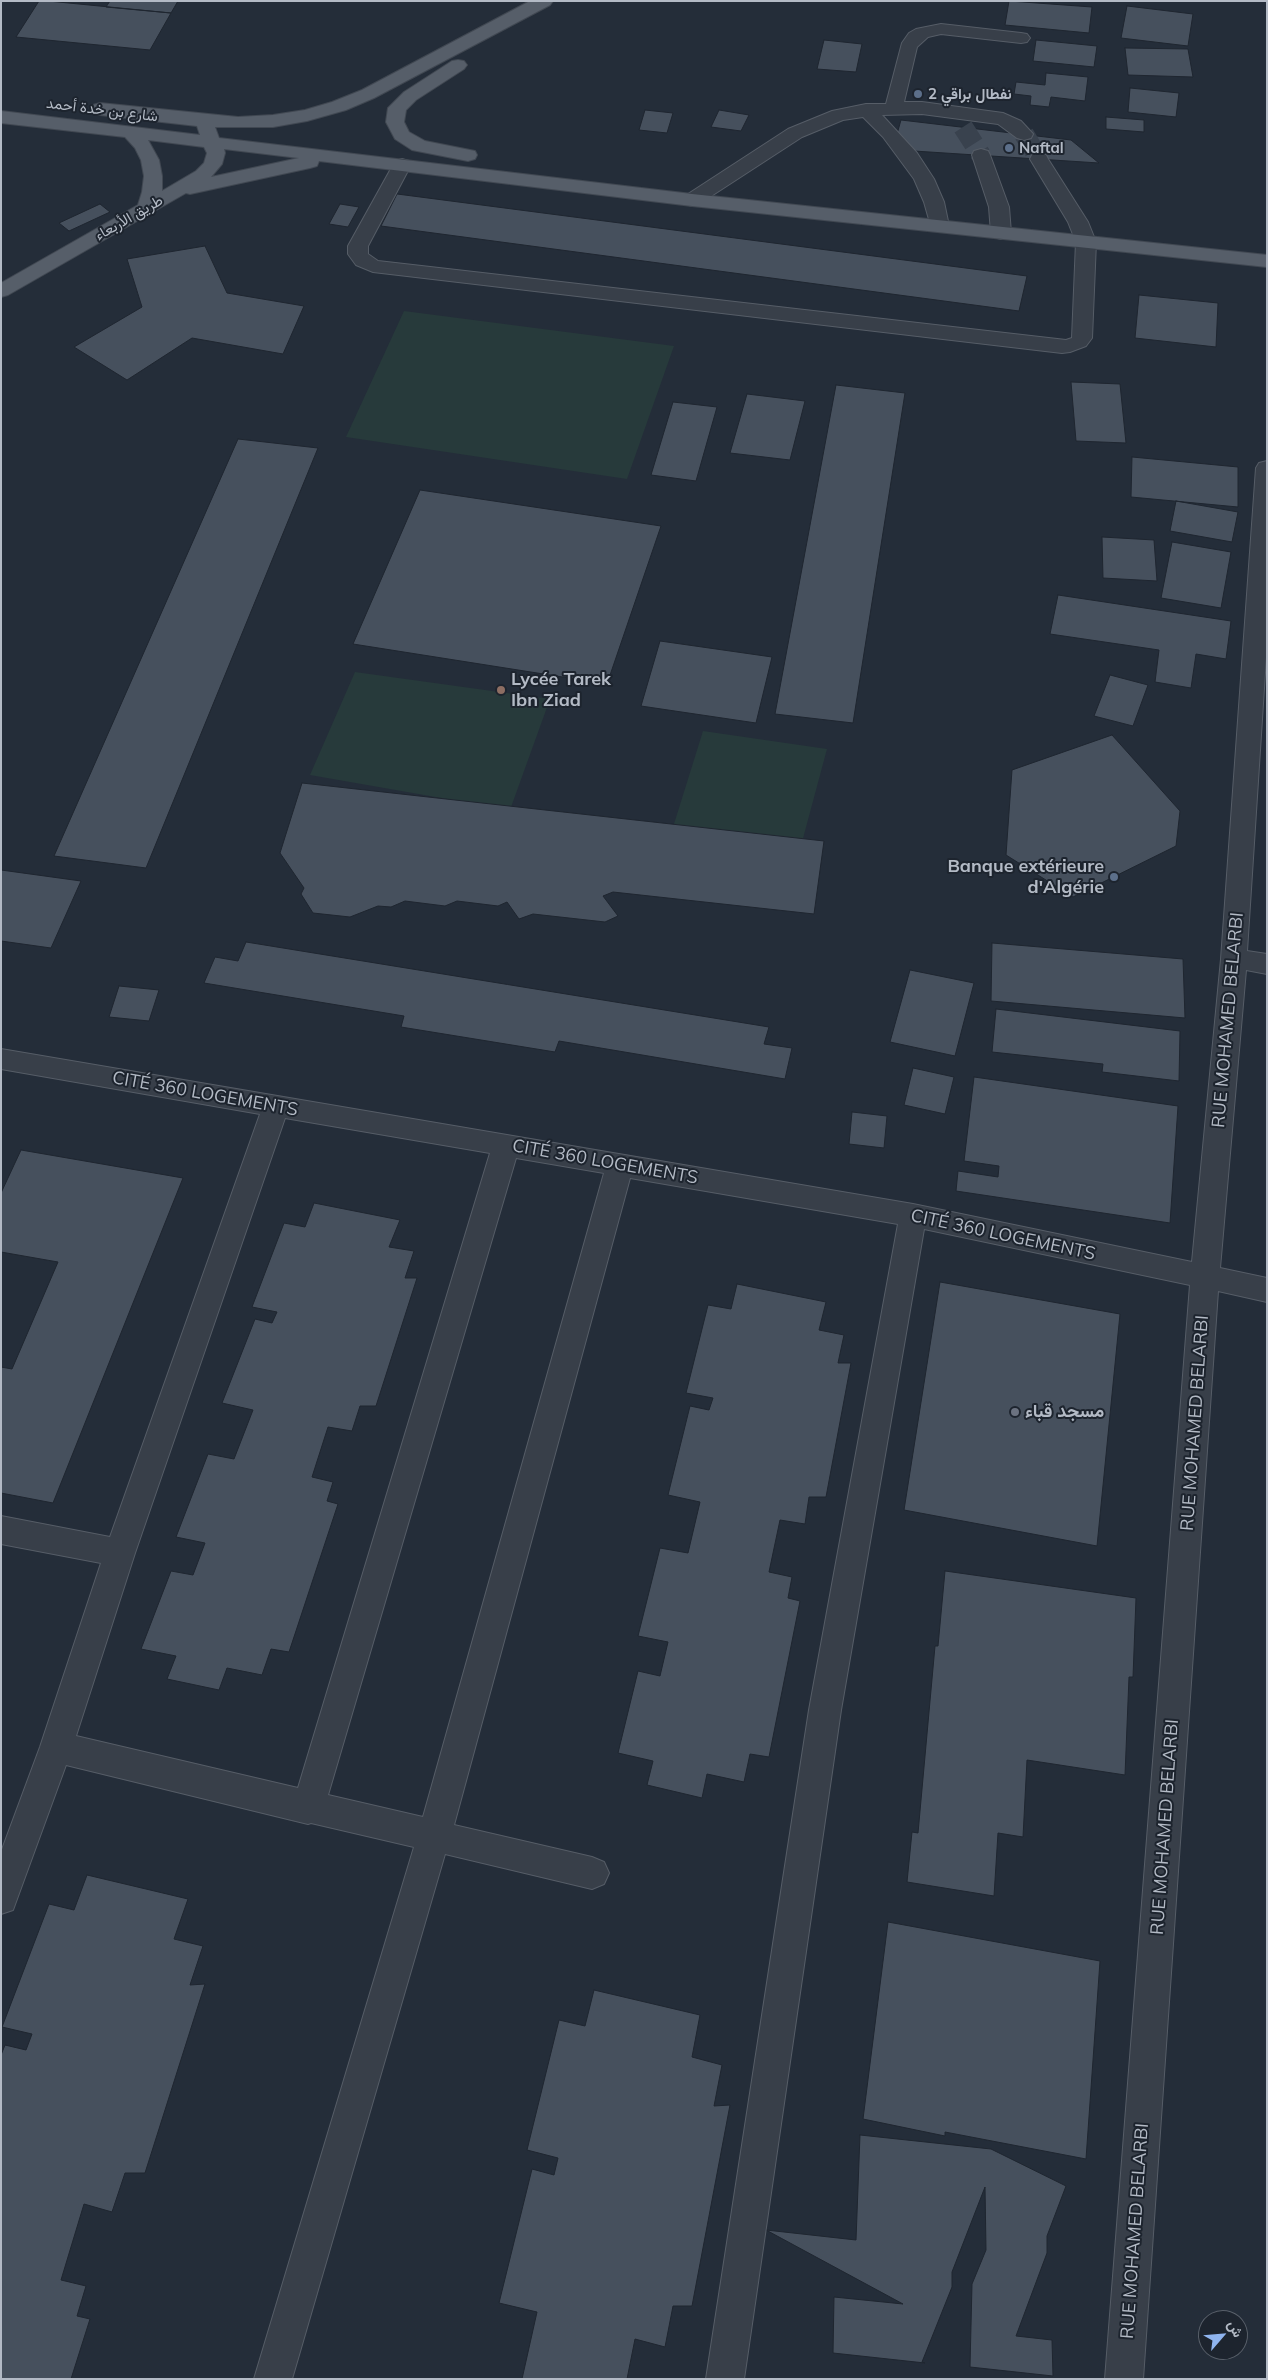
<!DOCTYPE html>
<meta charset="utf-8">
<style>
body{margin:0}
#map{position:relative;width:1268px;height:2380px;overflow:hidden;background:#242d39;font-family:Mulish,Vazirmatn,sans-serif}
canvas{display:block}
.frame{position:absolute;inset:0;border:2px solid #b3bac5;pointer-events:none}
.north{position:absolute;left:1198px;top:2310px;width:50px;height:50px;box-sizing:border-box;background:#1d242e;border:1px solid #59606a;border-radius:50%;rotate:63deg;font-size:14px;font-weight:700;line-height:20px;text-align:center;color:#b3bac5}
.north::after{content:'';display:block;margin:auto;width:18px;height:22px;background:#8fb4ee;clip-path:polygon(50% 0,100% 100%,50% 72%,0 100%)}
</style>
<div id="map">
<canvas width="1268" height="2380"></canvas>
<div class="frame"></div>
<div class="north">ش</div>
</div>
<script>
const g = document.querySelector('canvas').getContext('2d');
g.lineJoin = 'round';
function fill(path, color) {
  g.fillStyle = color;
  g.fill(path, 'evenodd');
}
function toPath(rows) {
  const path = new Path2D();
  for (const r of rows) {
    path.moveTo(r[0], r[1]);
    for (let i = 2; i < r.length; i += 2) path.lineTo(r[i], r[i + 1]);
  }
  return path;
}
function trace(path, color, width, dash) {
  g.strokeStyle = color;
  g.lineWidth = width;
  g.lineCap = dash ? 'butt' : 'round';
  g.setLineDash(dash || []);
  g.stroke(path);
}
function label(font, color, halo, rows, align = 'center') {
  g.font = font + ' Mulish,Vazirmatn,sans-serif';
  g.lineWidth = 4;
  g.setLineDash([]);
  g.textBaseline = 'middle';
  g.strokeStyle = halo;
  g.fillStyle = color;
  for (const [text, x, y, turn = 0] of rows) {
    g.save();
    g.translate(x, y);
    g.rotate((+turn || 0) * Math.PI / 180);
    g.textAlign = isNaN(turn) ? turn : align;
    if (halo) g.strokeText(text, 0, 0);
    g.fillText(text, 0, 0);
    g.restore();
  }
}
fill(toPath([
 [404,311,674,346,627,479,346,437],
 [355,672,550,699,510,810,310,775],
 [703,731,827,749,787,898,659,872]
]), '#273a3b');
const building = toPath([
 [39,1,48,1,171,13,150,50,16,37,39,1],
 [110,1,178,1,171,13,106,7,110,1],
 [1009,1,1092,7,1089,33,1005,25,1009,1],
 [1127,6,1193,14,1188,46,1121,38,1127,6],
 [824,40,862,44,856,72,817,69,824,40],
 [1036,40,1097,46,1094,67,1033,61,1036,40],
 [1125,48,1188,49,1193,77,1128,75,1125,48],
 [1046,73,1088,77,1085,101,1051,97,1049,107,1030,105,1031,96,1014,94,1016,82,1045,85,1046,73],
 [1130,88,1179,93,1176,117,1128,112,1130,88],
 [645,110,673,113,667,133,639,130,645,110],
 [719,110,749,115,741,131,711,127,719,110],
 [1106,117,1144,120,1144,132,1106,129,1106,117],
 [901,120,1071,140,1099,163,914,151,897,134,901,120],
 [397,194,1027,276,1019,311,381,226,397,194],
 [100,204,110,212,69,231,59,223,100,204],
 [340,204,359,207,348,227,329,224,340,204],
 [205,246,227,293,304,306,283,354,192,338,127,380,74,347,142,307,127,259,205,246],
 [1139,295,1218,303,1216,347,1135,338,1139,295],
 [1071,382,1120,384,1126,443,1076,441,1071,382],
 [836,385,905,393,853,723,775,714,836,385],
 [747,394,805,401,790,460,730,453,747,394],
 [673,402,717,407,696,481,651,475,673,402],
 [238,439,318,448,146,868,54,856,238,439],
 [1132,457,1238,467,1238,507,1131,497,1132,457],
 [420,490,661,526,607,684,353,644,420,490],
 [1176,501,1238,512,1232,542,1170,531,1176,501],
 [1102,537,1154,540,1157,581,1103,578,1102,537],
 [1172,542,1231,552,1221,608,1161,598,1172,542],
 [1058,595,1231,621,1226,659,1196,654,1191,688,1155,682,1159,650,1050,634,1058,595],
 [660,641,772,657,756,723,641,706,660,641],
 [1110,675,1148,685,1133,726,1094,716,1110,675],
 [1112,735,1180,811,1176,846,1073,897,1006,855,1012,770,1112,735],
 [302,783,824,841,814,914,613,892,603,896,618,916,605,922,533,914,519,919,507,902,498,906,457,901,445,906,405,901,391,907,378,906,350,917,313,913,301,894,304,888,280,853,302,783],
 [1,870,81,881,51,948,1,941,1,870],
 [246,942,769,1027,764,1044,792,1048,785,1079,559,1041,555,1052,401,1027,404,1016,204,983,215,957,238,961,246,942],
 [992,943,1183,959,1185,1018,991,1001,992,943],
 [910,970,974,983,955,1056,890,1042,910,970],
 [119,986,159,990,149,1021,109,1017,119,986],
 [996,1009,1180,1031,1179,1081,1102,1072,1103,1064,992,1052,996,1009],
 [913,1068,954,1077,945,1114,904,1105,913,1068],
 [974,1077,1178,1106,1170,1223,956,1191,958,1171,998,1177,999,1166,964,1161,974,1077],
 [852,1112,887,1116,884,1148,849,1144,852,1112],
 [21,1150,183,1178,53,1503,1,1493,1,1367,12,1369,58,1262,1,1252,1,1193,21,1150],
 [314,1203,400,1220,389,1247,414,1251,405,1278,417,1278,376,1406,360,1406,352,1431,328,1427,312,1477,333,1482,327,1501,338,1504,289,1652,271,1649,262,1675,227,1668,219,1690,167,1679,176,1656,141,1649,171,1571,193,1575,205,1543,176,1537,208,1454,234,1459,253,1410,222,1403,255,1319,272,1323,277,1312,252,1307,284,1223,305,1227,314,1203],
 [940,1282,1120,1314,1097,1546,904,1510,940,1282],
 [737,1284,826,1302,819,1330,844,1335,838,1363,851,1363,826,1497,809,1497,805,1524,780,1520,769,1572,792,1577,788,1598,800,1601,769,1757,750,1754,744,1782,707,1774,702,1798,647,1785,653,1761,618,1753,638,1671,660,1676,668,1642,638,1636,660,1548,688,1553,700,1502,668,1495,690,1406,709,1410,713,1398,686,1393,708,1305,731,1309,737,1284],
 [945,1571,1136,1598,1133,1677,1129,1677,1125,1775,1027,1760,1023,1837,998,1833,994,1896,907,1882,912,1832,918,1833,935,1646,938,1646,945,1571],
 [87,1875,188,1899,174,1939,203,1946,190,1985,205,1984,145,2173,125,2173,112,2212,84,2204,61,2280,86,2286,77,2316,90,2319,71,2379,1,2379,1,2055,5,2045,26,2050,32,2034,2,2027,49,1904,74,1910,87,1875],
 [888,1922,1100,1961,1086,2159,945,2132,945,2136,863,2119,888,1922],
 [594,1990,700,2015,692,2057,722,2065,714,2106,730,2105,692,2306,673,2306,665,2347,635,2339,627,2379,522,2379,537,2312,499,2303,532,2169,554,2175,558,2158,527,2150,559,2020,585,2026,594,1990],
 [860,2135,991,2149,1066,2186,1047,2236,1047,2253,1016,2336,1052,2340,1053,2376,970,2367,972,2284,986,2250,985,2187,952,2272,952,2287,922,2362,925,2363,833,2353,834,2297,903,2304,766,2230,856,2240,860,2135]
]);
fill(building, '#46505d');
trace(building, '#1f2630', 1);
trace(toPath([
 [963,127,981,155],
 [1024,134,1039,159]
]), '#39424e', 20, [20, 10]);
const minor = toPath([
 [941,24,1021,33,1027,34,1030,38,1027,42,1021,43,941,34,928,37,917,47,904,102,922,102,1003,113,1021,121,1033,134,1031,138,1024,140,1017,138,998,124,922,114,882,115,917,153,934,179,944,202,949,226,946,230,939,232,932,230,924,202,914,179,883,137,863,117,843,120,802,137,699,204,692,206,685,204,682,200,685,196,788,129,832,111,866,104,886,104,902,43,909,33,916,29,941,24],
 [981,149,988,151,990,155,1009,207,1011,233,1008,237,1001,239,994,237,991,233,989,207,972,155,974,151,981,149],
 [1039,153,1046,155,1048,159,1088,222,1096,242,1092,338,1086,346,1070,352,1062,353,373,272,356,265,348,254,348,246,393,165,395,161,402,159,409,161,411,165,368,246,368,254,378,261,1066,340,1072,338,1076,242,1068,222,1030,159,1032,155,1039,153],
 [1267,461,1267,642,1247,951,1267,954,1267,974,1246,970,1220,1268,1267,1278,1267,1302,1218,1291,1143,2379,1105,2379,1190,1285,924,1229,841,1710,744,2379,706,2379,809,1710,898,1224,630,1178,454,1825,592,1857,604,1862,609,1873,604,1884,592,1889,445,1854,292,2379,254,2379,414,1847,311,1823,308,1824,66,1765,13,1910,1,1914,1,1852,40,1747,101,1563,1,1544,1,1516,110,1537,260,1114,1,1069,1,1049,913,1204,1192,1262,1221,959,1256,468,1259,463,1267,461],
 [285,1118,490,1153,298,1788,76,1736,135,1553,285,1118],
 [516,1158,604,1173,423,1817,328,1795,516,1158]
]);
const major = toPath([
 [530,1,553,1,550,5,374,98,346,110,307,121,273,127,215,127,219,138,692,194,1267,255,1267,267,692,206,319,161,317,166,310,168,190,194,186,193,8,295,1,297,1,283,138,205,142,192,144,176,141,160,135,148,125,137,1,123,1,111,200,135,197,126,100,115,93,113,91,109,93,105,100,103,238,117,273,115,305,110,332,102,362,90,530,1],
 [148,140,204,147,207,153,204,163,196,171,162,191,162,176,159,160,148,140],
 [224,149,299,158,211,177,222,164,225,153,224,149],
 [458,60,464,61,467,65,464,69,416,100,406,110,404,122,409,132,425,141,475,151,477,155,475,159,468,161,412,150,395,139,386,122,388,108,404,92,452,61,458,60]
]);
trace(minor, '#565d67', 2);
trace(major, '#414852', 2);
fill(minor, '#383f49');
fill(major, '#565e69');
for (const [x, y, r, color] of [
 [918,94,5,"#5c6f8a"],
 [1009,148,5,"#5c6f8a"],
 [501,690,5,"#8d6e63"],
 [1114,877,5,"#5c6f8a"],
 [1015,1412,5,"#6b7280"]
]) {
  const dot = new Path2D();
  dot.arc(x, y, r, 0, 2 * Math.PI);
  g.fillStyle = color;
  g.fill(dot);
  trace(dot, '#1d242e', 2);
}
label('bold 15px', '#b3bac5', '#1d242e', [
 ["نفطال براقي 2",928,94],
 ["Naftal",1019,148]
], 'left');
label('15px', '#b3bac5', '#1d242e', [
 ["شارع بن خدة أحمد",102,110,7],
 ["طريق الأربعاء",129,218,-30]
]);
label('bold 18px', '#b3bac5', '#1d242e', [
 ["Lycée Tarek",511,680],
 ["Ibn Ziad",511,701],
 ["Banque extérieure",1104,867,"right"],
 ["d'Algérie",1104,888,"right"],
 ["مسجد قباء",1025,1412]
], 'left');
label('18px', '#b3bac5', '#1d242e', [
 ["RUE MOHAMED BELARBI",1228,1020,-85],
 ["CITÉ 360 LOGEMENTS",205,1094,10],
 ["CITÉ 360 LOGEMENTS",605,1162,10],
 ["CITÉ 360 LOGEMENTS",1003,1235,12],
 ["RUE MOHAMED BELARBI",1195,1423,-86],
 ["RUE MOHAMED BELARBI",1165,1827,-86],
 ["RUE MOHAMED BELARBI",1135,2231,-86]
]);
</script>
